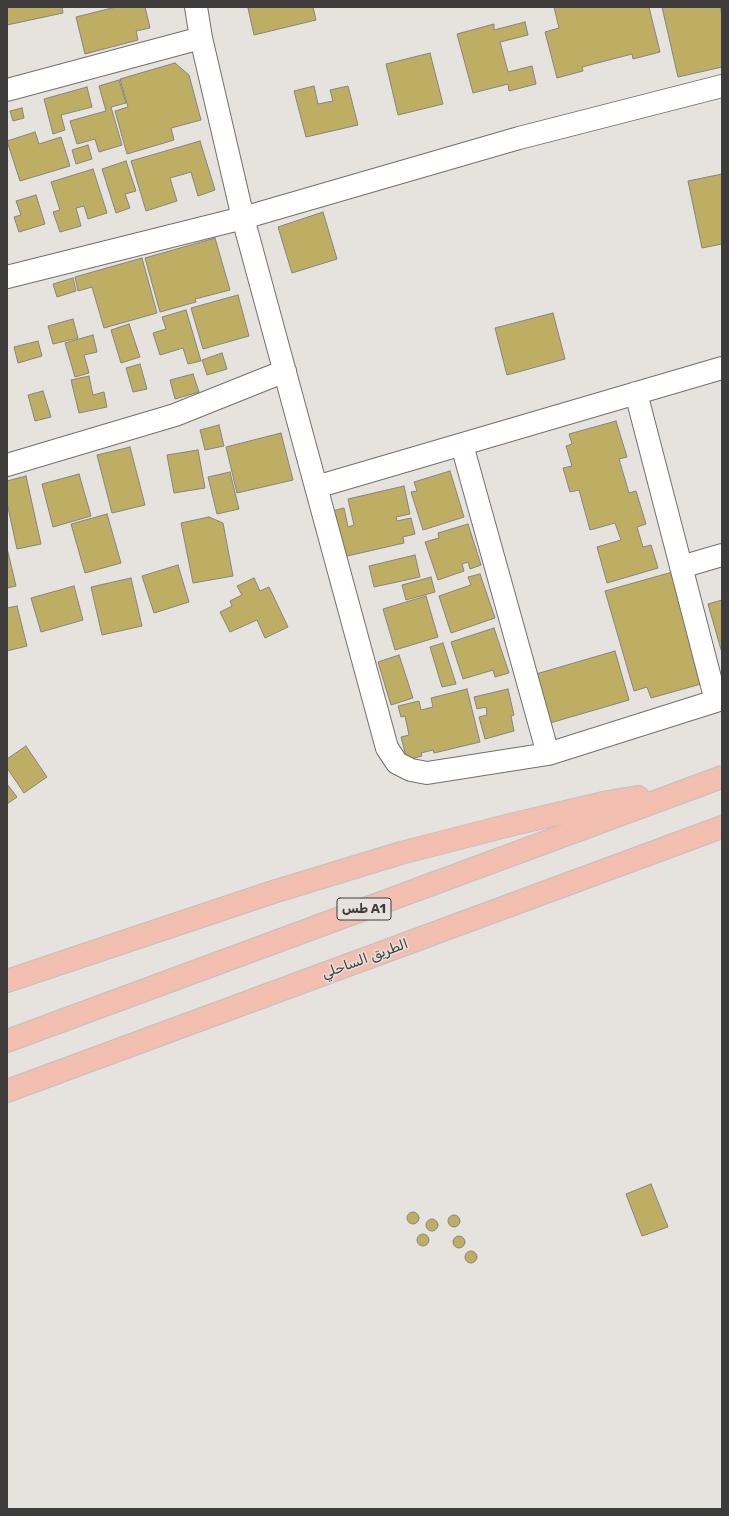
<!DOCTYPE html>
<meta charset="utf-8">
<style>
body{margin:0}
#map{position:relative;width:729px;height:1516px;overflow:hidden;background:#e6e2de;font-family:Rubik,sans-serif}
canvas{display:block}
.frame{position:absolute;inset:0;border:8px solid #3e3c3b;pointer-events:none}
</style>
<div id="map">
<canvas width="729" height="1516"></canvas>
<div class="frame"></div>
</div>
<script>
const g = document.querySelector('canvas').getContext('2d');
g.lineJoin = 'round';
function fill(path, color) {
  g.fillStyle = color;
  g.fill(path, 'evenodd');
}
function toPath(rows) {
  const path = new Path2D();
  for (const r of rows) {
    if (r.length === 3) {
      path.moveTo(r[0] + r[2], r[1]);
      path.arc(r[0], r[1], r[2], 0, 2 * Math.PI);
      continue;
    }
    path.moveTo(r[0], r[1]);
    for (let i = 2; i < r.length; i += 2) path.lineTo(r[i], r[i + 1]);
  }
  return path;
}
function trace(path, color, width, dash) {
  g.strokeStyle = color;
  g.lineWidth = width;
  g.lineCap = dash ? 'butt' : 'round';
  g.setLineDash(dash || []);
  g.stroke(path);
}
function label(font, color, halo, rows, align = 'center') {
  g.font = font + ' Rubik,Vazirmatn,sans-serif';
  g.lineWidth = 3;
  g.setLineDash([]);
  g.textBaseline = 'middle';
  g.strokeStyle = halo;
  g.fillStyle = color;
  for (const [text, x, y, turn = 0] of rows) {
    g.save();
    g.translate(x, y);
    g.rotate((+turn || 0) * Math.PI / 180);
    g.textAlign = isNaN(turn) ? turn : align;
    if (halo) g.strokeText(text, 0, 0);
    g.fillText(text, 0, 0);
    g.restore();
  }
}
const building = toPath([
 [7,7,62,7,63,13,7,25,7,7],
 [116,7,145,7,150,28,136,31,138,40,85,54,76,17,116,7],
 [253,7,313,7,316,20,254,35,248,8,253,7],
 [554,7,649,7,660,52,633,59,632,54,582,67,583,71,557,78,545,32,559,28,554,7],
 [662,7,720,7,722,15,722,67,678,77,662,7],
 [525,22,528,35,500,42,508,72,532,66,536,84,509,91,508,84,473,93,457,34,494,24,494,30,525,22],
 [430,53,443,104,398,115,386,64,430,53],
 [175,63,189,75,201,120,171,128,174,140,127,154,115,111,128,107,120,79,175,63],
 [119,80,126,103,111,107,122,145,99,152,95,139,77,144,70,121,106,111,99,86,119,80],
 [314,86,318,104,333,101,330,90,348,86,358,125,306,137,294,91,314,86],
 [87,87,92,107,61,115,65,130,53,134,44,99,87,87],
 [22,108,24,118,13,121,10,111,22,108],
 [35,132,39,144,61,137,70,166,20,181,7,141,35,132],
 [200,141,215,190,198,196,191,172,170,178,177,201,146,211,131,161,200,141],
 [88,145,92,159,76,164,72,150,88,145],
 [126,161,136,191,125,194,130,208,116,213,102,169,126,161],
 [93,169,107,213,88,219,84,206,76,208,81,226,60,232,53,212,60,210,51,182,93,169],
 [722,174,722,244,702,248,688,181,722,174],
 [36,195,45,224,19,232,14,217,21,215,16,201,36,195],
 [323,212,337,259,292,273,278,227,323,212],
 [215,238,230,290,195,299,196,302,160,312,145,258,215,238],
 [142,258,157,313,104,328,92,287,78,291,75,277,142,258],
 [73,278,76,291,57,297,53,284,73,278],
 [238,295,249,336,203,349,191,308,238,295],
 [186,310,201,361,188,364,183,348,160,355,153,333,166,329,162,317,186,310],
 [553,313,565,359,507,375,495,328,553,313],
 [73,319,78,338,53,344,48,326,73,319],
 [129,324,140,357,121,363,111,330,129,324],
 [93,335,97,352,84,355,89,373,75,377,65,343,93,335],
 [38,341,42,356,18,363,14,347,38,341],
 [222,353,227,369,207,375,202,360,222,353],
 [140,364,147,389,133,392,126,368,140,364],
 [193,374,199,392,175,399,170,380,193,374],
 [89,376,93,395,104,392,107,407,79,413,71,380,89,376],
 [43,391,51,417,35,421,28,395,43,391],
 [616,421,627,457,619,459,629,493,636,491,646,524,637,527,643,547,651,545,658,568,607,583,597,547,621,540,615,523,590,530,579,490,570,492,563,468,572,466,566,446,572,444,569,434,616,421],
 [219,425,224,446,205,450,200,430,219,425],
 [281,433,293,480,237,493,226,447,281,433],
 [130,447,145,505,112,513,97,455,130,447],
 [198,450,205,488,174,493,167,455,198,450],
 [450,471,464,517,423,530,411,492,417,491,414,482,450,471],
 [230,472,239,509,217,514,208,477,230,472],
 [79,474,91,516,53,527,42,484,79,474],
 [26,476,41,544,17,549,7,503,7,481,26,476],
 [404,486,410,514,396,517,397,521,411,518,415,534,403,537,404,543,343,557,332,511,344,508,348,527,354,525,348,499,404,486],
 [107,514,121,563,85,573,71,524,107,514],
 [209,517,223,523,233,576,193,583,181,523,209,517],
 [468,524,481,565,470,569,468,562,462,564,464,571,438,580,425,542,439,538,438,533,468,524],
 [7,548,16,586,7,588,7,548],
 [415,555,420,577,374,587,369,566,415,555],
 [178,565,189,602,154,613,142,576,178,565],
 [676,571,708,682,651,698,647,687,634,691,605,591,676,571],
 [480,574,495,618,451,633,439,596,471,585,468,577,480,574],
 [431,577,435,592,406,600,402,585,431,577],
 [131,578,142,626,102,635,91,587,131,578],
 [254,578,260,591,269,587,288,627,265,638,257,620,230,632,220,612,232,606,230,601,242,595,237,586,254,578],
 [74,586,83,620,41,632,31,598,74,586],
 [426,596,438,637,395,650,383,609,426,596],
 [722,600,722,653,708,604,722,600],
 [17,606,27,646,7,651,7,608,17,606],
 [494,628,509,673,495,677,493,670,463,679,451,642,494,628],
 [443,643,456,684,442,687,430,647,443,643],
 [615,651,629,700,550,723,536,674,615,651],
 [399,655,413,698,391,705,378,662,399,655],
 [467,689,480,742,434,753,433,750,421,753,422,756,407,760,401,737,409,735,405,716,401,717,398,706,419,701,421,710,433,707,431,698,467,689],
 [508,689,514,715,511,716,514,731,485,739,479,717,487,715,486,707,477,709,474,697,508,689],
 [26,746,47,777,24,793,7,768,7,759,26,746],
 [7,784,17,797,7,804,7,784],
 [651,1184,668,1227,642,1236,626,1194,651,1184],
 [413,1218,6],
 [454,1221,6],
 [432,1225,6],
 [423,1240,6],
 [459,1242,6],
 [471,1257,6]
]);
fill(building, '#beae63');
trace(building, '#85847f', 1);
const street = toPath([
 [196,7,201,38,243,218,387,748,397,763,411,770,427,773,548,754,722,699],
 [7,90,201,38],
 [7,277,243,218,519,138,722,86],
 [636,393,716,701],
 [462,445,548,754],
 [7,465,175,415,285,371],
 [316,487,722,368],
 [681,567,722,555]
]);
const highway = toPath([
 [7,981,273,892,401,853,510,825,608,802,638,797],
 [7,1041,722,777],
 [7,1091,722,827]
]);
trace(street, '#73706c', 24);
trace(highway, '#c1c1c0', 24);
trace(street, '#fff', 22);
trace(highway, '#f2beaf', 22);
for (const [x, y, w] of [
 [364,909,54]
]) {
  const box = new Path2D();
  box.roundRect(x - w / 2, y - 11, w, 22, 3);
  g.fillStyle = '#e6e2de';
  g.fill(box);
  trace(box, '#3e3c3b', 1);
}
label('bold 13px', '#3e3c3b', null, [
 ["طس A1",364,909]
]);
label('14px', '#3e3c3b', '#e6e2de', [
 ["الطريق الساحلي",365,959,-20]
]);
</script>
